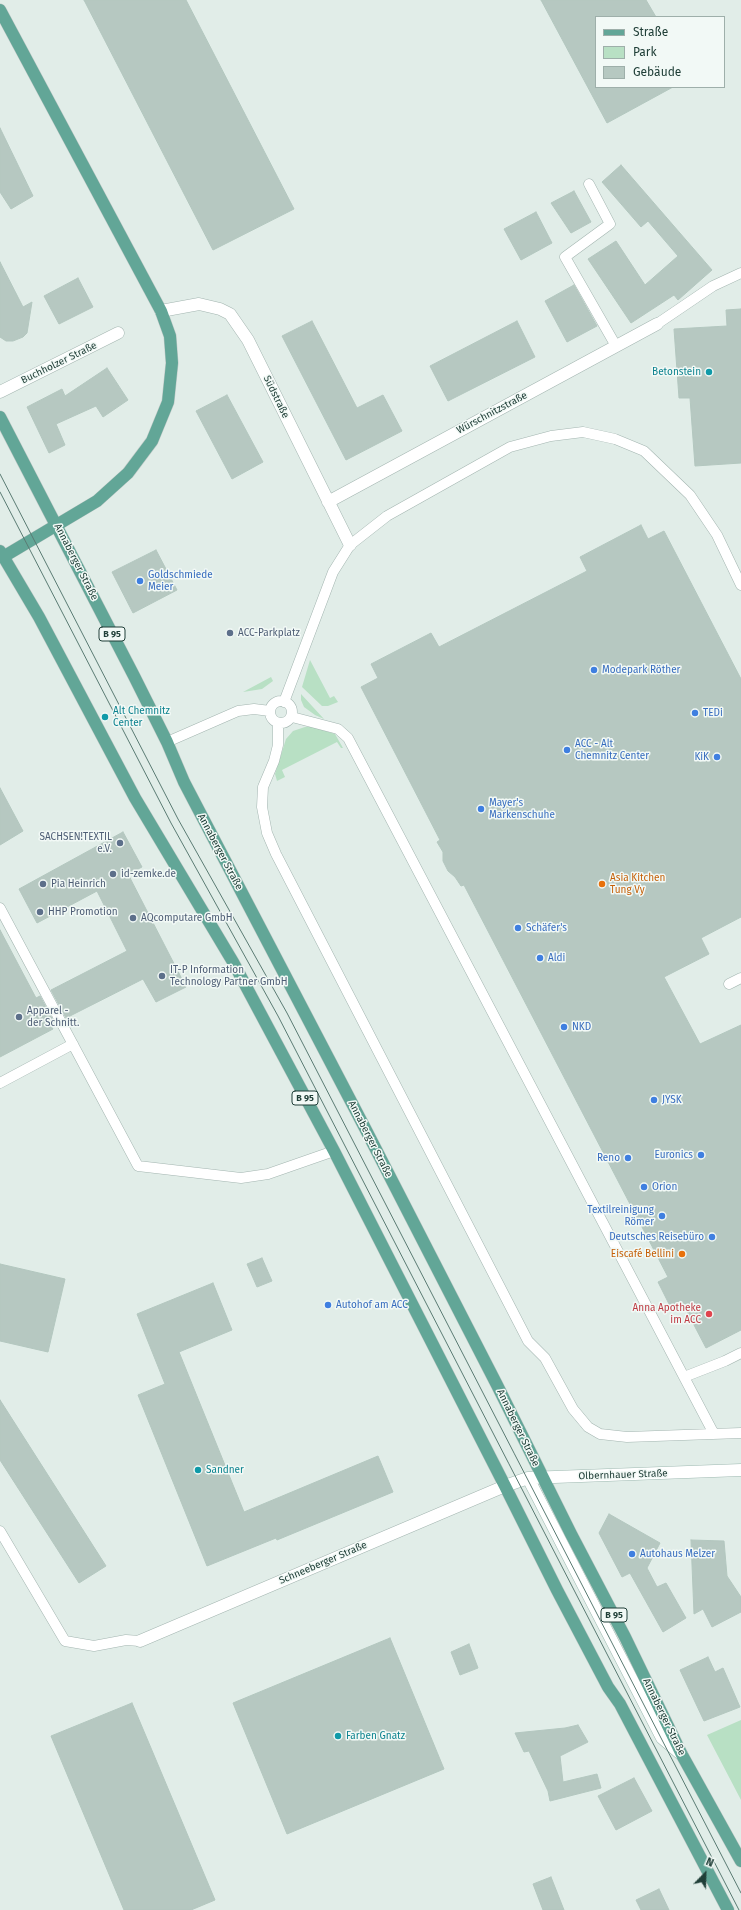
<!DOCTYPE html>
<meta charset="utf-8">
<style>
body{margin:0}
#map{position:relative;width:741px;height:1910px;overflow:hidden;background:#e1ede8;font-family:"Fira Sans",sans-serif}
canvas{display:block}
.legend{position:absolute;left:595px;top:16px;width:130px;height:72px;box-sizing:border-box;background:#f2f9f6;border:1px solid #9eafaa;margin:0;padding:5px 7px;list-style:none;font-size:12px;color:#203f38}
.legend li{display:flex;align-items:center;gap:8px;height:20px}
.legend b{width:20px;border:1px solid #9eafaa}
.north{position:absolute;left:685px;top:1854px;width:40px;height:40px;-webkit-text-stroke:3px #f2f9f6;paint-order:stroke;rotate:23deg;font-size:11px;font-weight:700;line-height:16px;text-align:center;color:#203f38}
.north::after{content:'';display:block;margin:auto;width:14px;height:18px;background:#203f38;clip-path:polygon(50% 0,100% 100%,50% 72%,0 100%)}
</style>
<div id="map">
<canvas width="741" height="1910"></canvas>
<ul class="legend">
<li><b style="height:5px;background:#62a697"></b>Straße</li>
<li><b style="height:11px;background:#b8e0c4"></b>Park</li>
<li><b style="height:11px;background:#b6c8c1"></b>Gebäude</li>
</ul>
<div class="north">N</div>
</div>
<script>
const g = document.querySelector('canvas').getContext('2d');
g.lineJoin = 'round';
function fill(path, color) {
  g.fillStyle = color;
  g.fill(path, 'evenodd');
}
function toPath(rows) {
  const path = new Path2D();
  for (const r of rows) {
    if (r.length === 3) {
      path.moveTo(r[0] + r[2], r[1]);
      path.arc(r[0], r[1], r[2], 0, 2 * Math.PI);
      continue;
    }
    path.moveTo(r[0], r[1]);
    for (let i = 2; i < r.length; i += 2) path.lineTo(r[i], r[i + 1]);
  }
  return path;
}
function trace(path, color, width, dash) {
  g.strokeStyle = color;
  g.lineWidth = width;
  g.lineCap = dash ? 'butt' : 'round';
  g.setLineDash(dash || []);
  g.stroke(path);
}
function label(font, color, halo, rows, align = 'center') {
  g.font = font + ' "Fira Sans",sans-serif';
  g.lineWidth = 3;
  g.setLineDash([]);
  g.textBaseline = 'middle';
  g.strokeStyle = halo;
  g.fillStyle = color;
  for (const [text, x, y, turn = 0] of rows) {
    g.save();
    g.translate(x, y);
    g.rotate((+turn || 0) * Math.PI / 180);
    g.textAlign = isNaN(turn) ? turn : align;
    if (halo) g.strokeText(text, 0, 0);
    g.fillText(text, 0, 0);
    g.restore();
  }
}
fill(toPath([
 [310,660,330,698,334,696,338,702,328,706,322,706,302,687],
 [271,677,273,681,262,689,243,692],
 [301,694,324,719,315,715,304,707,301,700],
 [313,727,335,734,343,748,341,748,337,742,282,770,285,777,277,781,275,774,286,739,293,731,305,727],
 [741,1720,741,1800,707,1735]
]), '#b8e0c4');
const building = toPath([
 [84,0,186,0,294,209,213,250,84,0],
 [541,0,646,0,656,17,596,17,596,87,673,87,607,123,541,0],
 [0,128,33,196,11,209,0,192,0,128],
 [621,165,712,270,678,300,674,295,631,323,588,259,616,241,645,285,678,256,648,221,641,227,602,182,621,165],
 [574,191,591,222,571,233,551,203,574,191],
 [536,212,552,243,521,260,504,229,536,212],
 [0,262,23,307,32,302,27,333,23,337,13,341,6,341,0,337,0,262],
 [78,278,93,307,59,324,44,296,78,278],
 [574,285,597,326,567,342,545,301,574,285],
 [741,309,741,463,695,466,690,398,679,398,674,329,727,326,726,310,741,309],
 [312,321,357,408,383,395,402,431,346,460,282,336,312,321],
 [517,321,535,357,448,401,430,366,517,321],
 [107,368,128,400,103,417,96,406,56,424,65,445,49,453,27,407,62,389,65,396,107,368],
 [227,395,263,462,232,479,196,411,227,395],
 [641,525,648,539,664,531,741,679,741,917,701,938,709,954,664,977,700,1044,741,1025,741,1330,706,1348,681,1300,670,1306,658,1282,668,1277,464,885,461,886,455,877,448,871,443,861,443,852,437,842,440,840,361,687,378,678,371,664,431,633,439,647,587,571,580,557,641,525],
 [156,550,177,590,133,613,112,572,156,550],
 [0,788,23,831,0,845,0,788],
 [123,832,142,867,128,874,186,987,156,1002,143,979,66,1018,51,990,127,951,97,891,37,923,19,889,123,832],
 [0,930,36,998,40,996,55,1024,51,1026,53,1029,0,1057,0,930],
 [262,1258,272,1281,257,1287,247,1264,262,1258],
 [0,1264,65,1279,48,1352,0,1341,0,1264],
 [213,1283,232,1330,179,1352,244,1512,378,1456,393,1492,277,1540,276,1538,207,1566,138,1395,165,1384,137,1314,213,1283],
 [0,1400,106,1566,79,1583,0,1460,0,1400],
 [609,1514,660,1543,647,1568,657,1587,666,1583,686,1618,663,1632,630,1573,622,1577,599,1533,609,1514],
 [691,1540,724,1541,727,1576,741,1597,741,1612,712,1627,703,1609,694,1614,691,1540],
 [390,1638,444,1769,287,1834,233,1703,390,1638],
 [469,1644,478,1668,460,1675,451,1652,469,1644],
 [708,1657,715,1672,723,1668,740,1707,704,1721,680,1670,708,1657],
 [132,1703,215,1900,191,1910,124,1910,51,1736,132,1703],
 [578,1725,588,1742,560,1756,563,1782,597,1774,601,1788,550,1801,548,1791,529,1751,524,1752,515,1733,565,1728,578,1725],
 [634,1778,652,1811,616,1830,598,1796,634,1778],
 [551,1877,564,1910,543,1910,533,1884,551,1877],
 [659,1889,669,1910,641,1910,636,1900,659,1889]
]);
fill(building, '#b6c8c1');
trace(building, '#b3c7bf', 1);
const lane = toPath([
 [589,184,610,224,565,257,616,346],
 [657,324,713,286,741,273],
 [281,712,11],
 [284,702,333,572,350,545,387,516,510,447,551,436,583,432,615,439,644,451,690,495,717,535,741,585],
 [292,717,338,729,348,738,684,1377],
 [278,723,278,745,274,761,263,787,262,807,267,833,276,854,528,1341,545,1358,573,1409,588,1427,600,1434,627,1437,741,1433],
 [167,742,238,711,254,709,270,711],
 [0,908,138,1166,241,1178,268,1174,334,1151],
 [729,984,741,978],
 [0,1083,73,1044],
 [714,1434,684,1377,725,1361,741,1353],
 [0,1531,65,1641,94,1646,126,1640,140,1641]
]);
const street = toPath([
 [161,311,199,304,220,309,230,314,248,340,350,545],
 [0,392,118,333],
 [328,502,657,324],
 [140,1641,505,1486]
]);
const secondary = toPath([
 [528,1478,662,1738,682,1755],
 [505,1486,528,1478,741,1470]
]);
const primary = toPath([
 [0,10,161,311,170,336,172,363,168,402,152,441,128,473,97,501,3,557],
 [0,417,134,676,167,742,184,782,367,1132,497,1385,571,1534,625,1637,682,1755,741,1861],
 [0,551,39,617,135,798,233,962,334,1151,505,1486,557,1590,608,1687,620,1704,728,1910]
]);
trace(lane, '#a3b5b0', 11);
trace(street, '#a3b5b0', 13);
trace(secondary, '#9eb9b1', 13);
trace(primary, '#c1c9c7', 13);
trace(lane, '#fff', 10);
trace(street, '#fff', 12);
trace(secondary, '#fff', 12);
trace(primary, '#62a697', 12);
trace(toPath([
 [0,474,178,819,287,1013,741,1893],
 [0,492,171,823,278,1016,739,1910]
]), '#5a7b73', 1);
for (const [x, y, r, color] of [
 [709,372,4,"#0f9aa8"],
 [140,581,4,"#3f7fe0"],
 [230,633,4,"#5c6f8a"],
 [594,670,4,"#3f7fe0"],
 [695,713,4,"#3f7fe0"],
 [105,717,4,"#0f9aa8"],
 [567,750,4,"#3f7fe0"],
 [717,757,4,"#3f7fe0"],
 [481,809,4,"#3f7fe0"],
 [120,843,4,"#5c6f8a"],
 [113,874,4,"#5c6f8a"],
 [43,884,4,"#5c6f8a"],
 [602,884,4,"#e8710a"],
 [40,912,4,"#5c6f8a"],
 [133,918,4,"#5c6f8a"],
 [518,928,4,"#3f7fe0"],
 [540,958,4,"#3f7fe0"],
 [162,976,4,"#5c6f8a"],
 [19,1017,4,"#5c6f8a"],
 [564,1027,4,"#3f7fe0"],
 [654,1100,4,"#3f7fe0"],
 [701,1155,4,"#3f7fe0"],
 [628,1158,4,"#3f7fe0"],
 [644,1187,4,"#3f7fe0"],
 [662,1216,4,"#3f7fe0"],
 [712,1237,4,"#3f7fe0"],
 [682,1254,4,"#e8710a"],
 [328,1305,4,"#3f7fe0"],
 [709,1314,4,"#e0444e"],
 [198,1470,4,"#0f9aa8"],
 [632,1554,4,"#3f7fe0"],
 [338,1736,4,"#0f9aa8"]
]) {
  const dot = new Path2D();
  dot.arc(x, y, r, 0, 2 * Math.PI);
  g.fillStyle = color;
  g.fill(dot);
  trace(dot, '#f2f9f6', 1.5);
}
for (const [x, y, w] of [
 [112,634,26],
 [305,1098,26],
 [614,1615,26]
]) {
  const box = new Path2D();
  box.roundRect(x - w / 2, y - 7, w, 14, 3);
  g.fillStyle = '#f2f9f6';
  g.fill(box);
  trace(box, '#203f38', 1);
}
label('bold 9px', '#203f38', null, [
 ["B 95",112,634],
 ["B 95",305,1098],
 ["B 95",614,1615]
]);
label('10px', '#203f38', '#f2f9f6', [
 ["Buchholzer Straße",59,363,-26],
 ["Südstraße",276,397,64],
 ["Würschnitzstraße",492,413,-28],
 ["Annaberger Straße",76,562,63],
 ["Annaberger Straße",220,852,62],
 ["Annaberger Straße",370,1139,63],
 ["Annaberger Straße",518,1428,64],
 ["Olbernhauer Straße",623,1475,-2],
 ["Schneeberger Straße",323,1563,-23],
 ["Annaberger Straße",664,1717,64]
]);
label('10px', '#0d838f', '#f2f9f6', [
 ["Betonstein",701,372,"right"],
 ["Alt Chemnitz",113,711],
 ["Center",113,723],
 ["Sandner",206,1470],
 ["Farben Gnatz",346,1736]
], 'left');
label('10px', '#366cbe', '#f2f9f6', [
 ["Goldschmiede",148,575],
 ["Meier",148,587],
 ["Modepark Röther",602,670],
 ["TEDi",703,713],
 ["ACC - Alt",575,744],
 ["Chemnitz Center",575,756],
 ["KiK",709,757,"right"],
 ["Mayer's",489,803],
 ["Markenschuhe",489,815],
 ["Schäfer's",526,928],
 ["Aldi",548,958],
 ["NKD",572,1027],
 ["JYSK",662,1100],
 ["Euronics",693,1155,"right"],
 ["Reno",620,1158,"right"],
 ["Orion",652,1187],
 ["Textilreinigung",654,1210,"right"],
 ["Römer",654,1222,"right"],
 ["Deutsches Reisebüro",704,1237,"right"],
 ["Autohof am ACC",336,1305],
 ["Autohaus Melzer",640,1554]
], 'left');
label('10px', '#4e5e75', '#f2f9f6', [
 ["ACC-Parkplatz",238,633],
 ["SACHSEN!TEXTIL",112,837,"right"],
 ["e.V.",112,849,"right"],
 ["id-zemke.de",121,874],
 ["Pia Heinrich",51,884],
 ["HHP Promotion",48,912],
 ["AQcomputare GmbH",141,918],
 ["IT-P Information",170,970],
 ["Technology Partner GmbH",170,982],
 ["Apparel -",27,1011],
 ["der Schnitt.",27,1023]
], 'left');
label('10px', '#c56008', '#f2f9f6', [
 ["Asia Kitchen",610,878],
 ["Tung Vy",610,890],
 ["Eiscafé Bellini",674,1254,"right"]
], 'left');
label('10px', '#be3a42', '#f2f9f6', [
 ["Anna Apotheke",701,1308],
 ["im ACC",701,1320]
], 'right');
</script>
